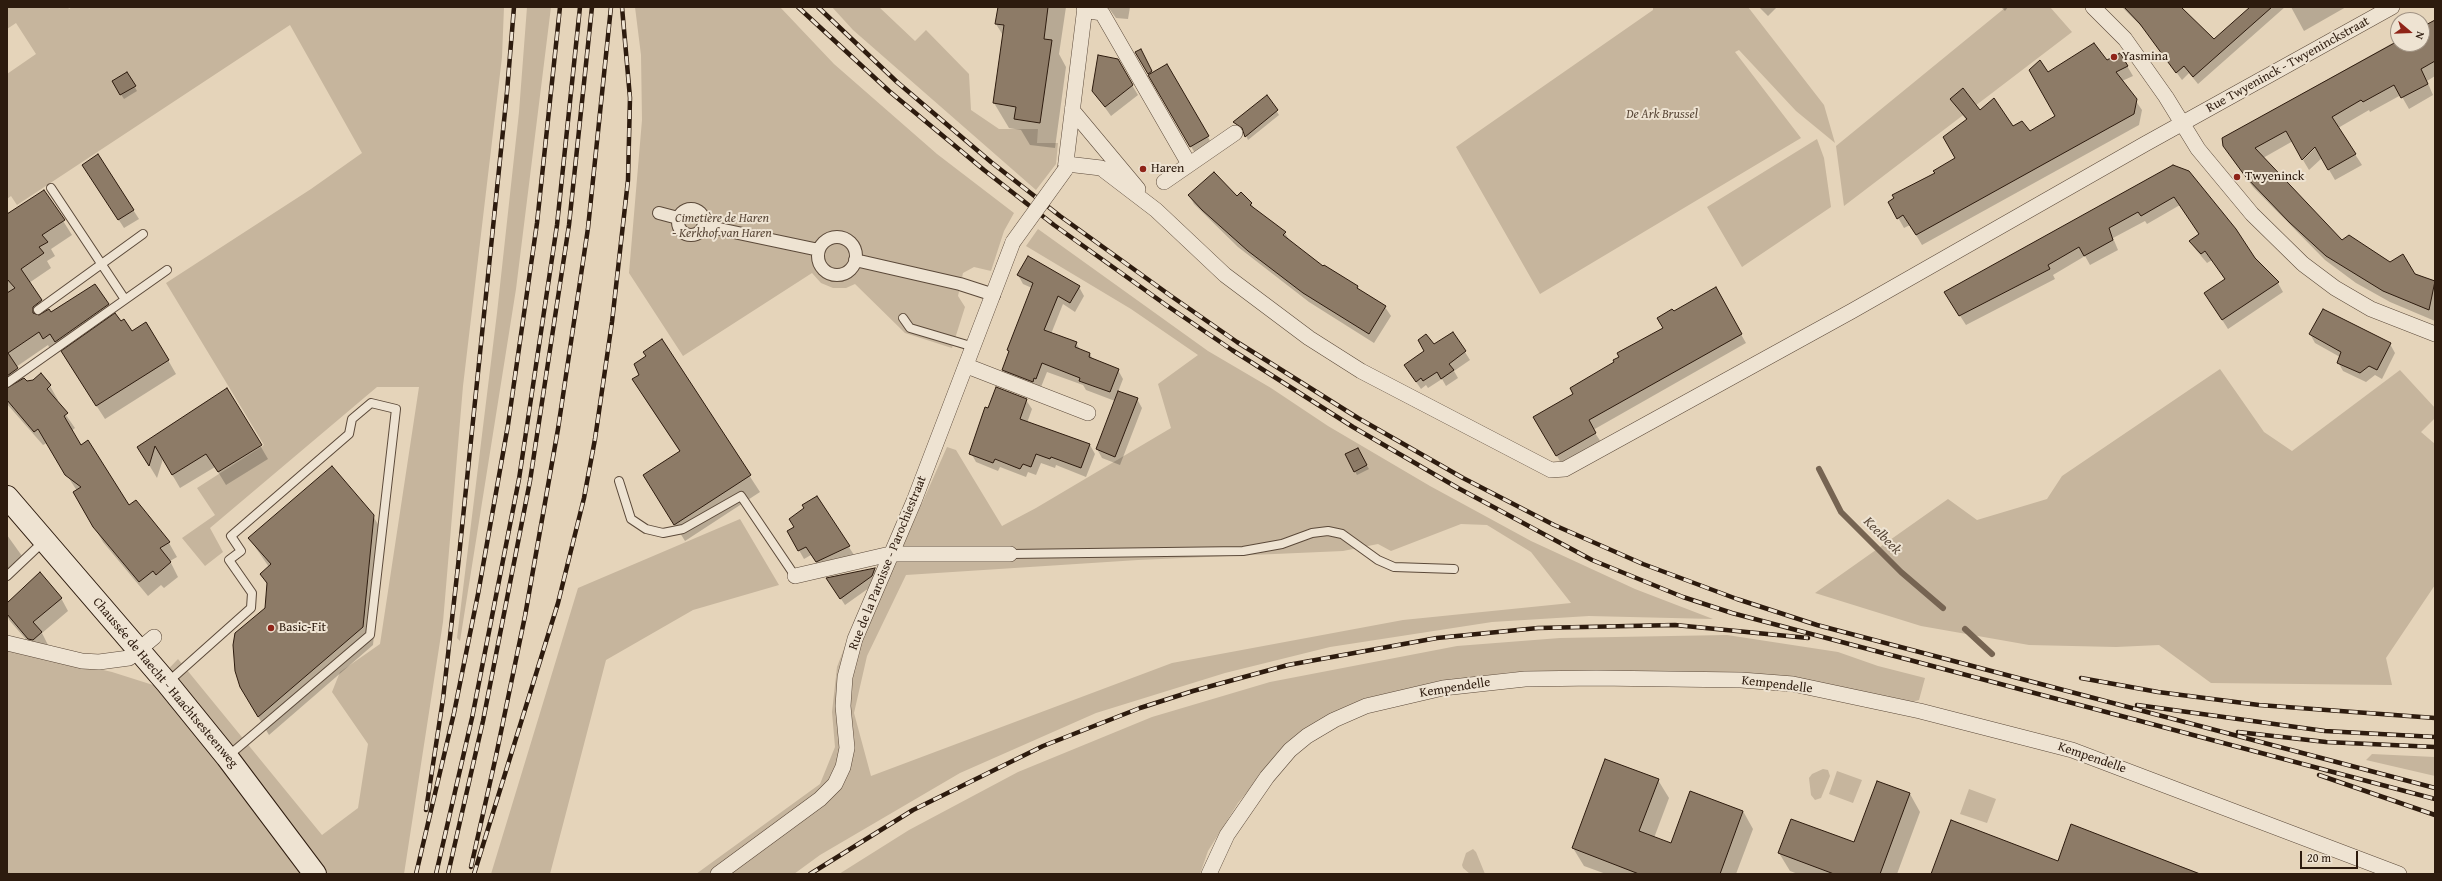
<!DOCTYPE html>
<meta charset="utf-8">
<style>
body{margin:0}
#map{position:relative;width:2442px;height:881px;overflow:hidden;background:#e5d4ba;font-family:"Gentium Book Plus",serif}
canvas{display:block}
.frame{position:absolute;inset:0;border:8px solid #2d1b0e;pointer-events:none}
.north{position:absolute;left:2390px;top:12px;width:40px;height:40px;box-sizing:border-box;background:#eee3d2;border:1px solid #a19384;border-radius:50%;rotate:109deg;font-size:11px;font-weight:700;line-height:16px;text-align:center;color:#2d1b0e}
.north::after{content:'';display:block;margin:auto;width:14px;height:18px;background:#8f2418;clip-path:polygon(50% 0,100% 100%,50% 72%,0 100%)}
.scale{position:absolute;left:2300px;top:851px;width:58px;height:18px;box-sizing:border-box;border:2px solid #2d1b0e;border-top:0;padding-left:5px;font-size:12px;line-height:14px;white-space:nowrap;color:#2d1b0e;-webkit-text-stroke:3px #eee3d2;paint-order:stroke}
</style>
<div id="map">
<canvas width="2442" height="881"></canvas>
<div class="frame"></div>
<div class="north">N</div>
<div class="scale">20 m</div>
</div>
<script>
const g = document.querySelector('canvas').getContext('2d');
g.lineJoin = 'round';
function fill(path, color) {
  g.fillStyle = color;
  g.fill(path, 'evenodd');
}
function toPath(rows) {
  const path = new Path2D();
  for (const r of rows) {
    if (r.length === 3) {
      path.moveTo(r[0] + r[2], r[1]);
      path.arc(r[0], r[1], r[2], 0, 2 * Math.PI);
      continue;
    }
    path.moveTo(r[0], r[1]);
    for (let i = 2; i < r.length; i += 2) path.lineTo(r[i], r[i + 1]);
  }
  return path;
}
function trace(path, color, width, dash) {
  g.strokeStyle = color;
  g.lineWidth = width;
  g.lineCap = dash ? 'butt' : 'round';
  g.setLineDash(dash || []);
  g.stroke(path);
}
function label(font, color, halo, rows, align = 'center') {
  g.font = font + ' "Gentium Book Plus",serif';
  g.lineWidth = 4;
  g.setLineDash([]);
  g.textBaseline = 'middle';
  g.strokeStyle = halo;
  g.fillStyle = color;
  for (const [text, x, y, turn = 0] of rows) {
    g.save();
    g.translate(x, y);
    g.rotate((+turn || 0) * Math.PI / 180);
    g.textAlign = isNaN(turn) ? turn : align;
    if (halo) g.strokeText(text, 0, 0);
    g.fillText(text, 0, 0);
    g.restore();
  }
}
fill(toPath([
 [7,7,68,7,69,9,72,7,504,7,502,57,463,386,443,622,404,874,7,874,7,648,112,672,153,685,178,659,322,835,358,808,368,744,332,692,340,672,380,644,419,387,377,387,210,528,223,552,205,566,182,538,215,515,197,488,264,445,166,283,311,189,362,153,290,25,17,205,11,196,7,199,7,74,36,54,16,23,7,29],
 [527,7,551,7,516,289,460,641,457,638,497,313,519,112],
 [635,7,780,7,834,64,937,154,1014,213,1004,231,991,271,974,267,963,273,958,296,965,307,952,348,905,333,855,284,846,288,833,288,821,283,812,273,683,356,629,273,642,120,641,55],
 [832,7,879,7,915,41,926,30,969,74,971,110,999,129,1038,129,1037,143,1058,143,1056,164,1036,190,853,30],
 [1653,7,1748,7,1824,105,1835,143,1796,111,1739,50,1735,52,1801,138,1540,294,1456,147,1653,10],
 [2006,7,2050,7,2072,32,1844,206,1836,146],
 [1817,139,1824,158,1831,207,1742,267,1707,207],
 [1038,229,1208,351,1271,388,1328,426,1430,486,1531,541,1635,589,1713,619,1589,616,1492,622,1330,647,1225,673,1096,713,960,773,820,855,794,874,696,874,820,784,835,747,832,712,837,667,854,622,867,627,947,447,956,450,1002,526,1036,508,1171,428,1158,384,1198,355,1131,309,1026,246],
 [1461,524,1487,525,1531,552,1571,603,1403,620,1172,663,871,776,854,713,867,656,906,575,1138,560,1343,551,1378,544,1391,551],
 [2220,369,2264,432,2292,451,2400,370,2435,408,2435,418,2421,432,2435,444,2435,585,2386,658,2392,685,2211,683,2159,645,2116,647,2029,645,1921,626,1815,593,1948,499,1977,520,2047,499,2062,476],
 [740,519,779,585,693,610,606,660,550,874,491,874,578,588],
 [1727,635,1838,652,1878,666,1925,678,1919,700,1904,705,1749,677,1512,672,1431,683,1361,703,1277,756,1238,803,1208,851,1200,874,839,874,909,830,1018,772,1152,717,1270,682,1457,646,1560,638],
 [2372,754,2435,757,2435,776,2366,760],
 [1823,769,1828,770,1830,776,1821,798,1815,800,1811,795,1809,778,1812,774],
 [1837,771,1862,780,1853,803,1829,794],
 [1969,789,1996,799,1987,823,1960,814],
 [1473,849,1476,852,1485,874,1470,874,1463,868,1462,865,1466,853]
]), '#c6b59d');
fill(toPath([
 [999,7,1066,7,1059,54,1066,67,1055,148,1030,145,1021,130,1009,128,994,103,1004,37,996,24],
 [1108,7,1130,7,1128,19,1116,18],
 [1759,7,1777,7,1768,16],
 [2001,7,2008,7,2005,11],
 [2122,7,2180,7,2214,41,2252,7,2285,7,2198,84,2189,73,2182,80,2146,31],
 [2291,7,2346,7,2304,31],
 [2435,20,2435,76,2427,81,2433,95,2409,109,2401,95,2370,112,2369,110,2338,128,2362,165,2335,180,2322,158,2309,170,2303,160,2319,144,2293,141,2263,158,2342,241,2435,282,2435,321,2390,302,2356,283,2325,260,2253,187,2231,157,2223,138,2398,40,2398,44,2422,44,2422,27],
 [1141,51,1153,73,1167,65,1213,146,1196,155,1137,53],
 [2120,54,2133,76,2122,81,2142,110,2139,125,1922,245,1910,225,1904,228,1889,202,1936,173,1956,158,1967,121,1951,99,2013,127,2030,132,2056,117,2047,73,2107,61],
 [1117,60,1138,95,1111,116,1093,91],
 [127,73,137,91,124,99,113,82],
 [1267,96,1279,115,1248,140,1244,131,1234,122],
 [98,155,139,219,124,228,89,174],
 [2173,166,2278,283,2283,292,2228,329,2205,293,2225,280,2212,260,2207,263,2196,250,2190,241,2200,234,2180,205,2147,224,2145,221,2113,238,2118,250,2090,265,2085,256,2053,275,2055,279,1966,325,1951,302],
 [44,191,72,235,51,249,55,256,47,261,51,268,29,283,47,311,50,313,95,285,121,323,168,360,176,374,105,419,59,348,52,353,48,345,16,367,26,383,50,386,58,400,56,401,75,428,71,431,81,446,129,506,169,543,177,557,170,561,178,577,164,588,161,585,148,596,103,542,74,492,77,491,47,443,43,445,7,404,7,215],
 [1189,195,1237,197,1251,203,1255,210,1285,233,1290,241,1323,268,1357,286,1360,291,1385,307,1391,316,1374,343,1309,302,1238,247,1194,204],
 [1018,275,1079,287,1084,296,1075,312,1063,304,1051,334,1076,343,1081,351,1090,354,1093,360,1118,370,1123,379,1118,392,1137,399,1142,408,1120,465,1102,458,1097,449,1115,401,1086,390,1083,385,1047,372,1041,387,1009,379,1003,370,1010,353,1008,350,1032,288,1023,284],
 [1715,289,1746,343,1593,430,1601,442,1562,465,1535,417,1574,394,1664,328,1674,313],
 [1453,333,1470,360,1454,371,1458,378,1446,386,1442,379,1428,388,1426,385,1421,389,1410,373,1426,351],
 [2310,334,2390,344,2395,353,2382,379,2375,375,2366,382,2343,371,2338,362,2340,357,2315,343],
 [662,341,760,492,685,541,644,475,680,452,643,396,640,375,647,356],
 [227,389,268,459,226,485,215,467,180,488,163,459,157,478,138,447],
 [1026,400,1032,409,1027,423,1090,445,1095,454,1086,477,1056,465,1055,468,1041,463,1036,475,1028,472,1026,477,1000,467,998,471,976,462,971,453,988,409],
 [1357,449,1369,469,1357,475,1346,455],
 [817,497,854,555,821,570,811,555,804,559,788,531,795,527,805,509],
 [373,516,384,534,373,645,269,735,240,686,266,608,268,586,261,574,269,567,249,538],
 [7,535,22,556,7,571],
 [875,569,879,576,876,583,845,605,828,579],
 [61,598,68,611,42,633,48,645,40,652,36,651,10,621,7,616,7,604],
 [1658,780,1669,798,1654,838,1671,844,1743,811,1753,829,1736,874,1606,874,1584,866,1573,848],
 [1910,794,1920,812,1897,874,1798,874,1790,871,1779,853,1854,844],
 [2072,826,2202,874,1932,874,2058,862]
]), '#0003');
trace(toPath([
 [1819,469,1841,512,1901,572,1943,608],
 [1965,629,1992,654]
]), '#766452', 6);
const building = toPath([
 [998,7,1048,7,1044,39,1052,40,1040,123,1014,119,1016,107,993,103,1004,25,995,24,998,7],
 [2124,7,2181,7,2214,39,2250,7,2272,7,2193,77,2184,66,2176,73,2140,24,2124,7],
 [2435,20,2435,61,2421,69,2428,84,2401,98,2394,85,2363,102,2361,100,2332,117,2356,154,2328,170,2315,147,2302,160,2286,131,2255,148,2342,240,2349,235,2390,262,2403,254,2415,274,2435,281,2429,310,2383,291,2326,256,2289,222,2245,176,2223,146,2222,138,2398,41,2398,44,2422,44,2422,27,2435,20],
 [2094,43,2107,60,2120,53,2128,66,2116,72,2137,99,2134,114,1916,235,1903,215,1897,219,1888,202,1894,198,1892,195,1935,173,1933,171,1955,158,1943,137,1967,119,1950,99,1963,88,1980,110,1994,98,2013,126,2022,121,2030,131,2055,116,2029,70,2040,60,2048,72,2094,43],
 [1141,49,1152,71,1148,74,1135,52,1141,49],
 [1098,55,1118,59,1133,85,1105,107,1092,91,1098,55],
 [1167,64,1209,136,1190,147,1148,75,1167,64],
 [127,72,136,86,120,95,112,81,127,72],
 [1267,95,1278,110,1245,137,1242,128,1233,122,1267,95],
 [98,154,134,210,118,220,82,165,98,154],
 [2173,165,2189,171,2236,229,2255,258,2279,282,2222,320,2204,293,2225,279,2205,251,2201,254,2189,241,2199,234,2174,197,2141,216,2138,212,2109,228,2113,240,2084,256,2079,247,2048,265,2050,269,1959,316,1944,292,2173,165],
 [1214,172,1237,196,1241,192,1252,203,1250,205,1286,232,1283,235,1323,266,1324,265,1358,286,1357,288,1386,306,1369,334,1303,293,1248,251,1202,210,1188,195,1214,172],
 [44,190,65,220,42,235,48,242,39,247,44,253,21,269,42,300,33,307,33,313,39,315,49,309,51,312,95,284,109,304,55,342,50,334,43,339,39,332,8,353,18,368,7,376,7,293,15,288,7,279,7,214,44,190],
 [1028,256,1080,286,1070,303,1058,296,1044,330,1077,342,1075,347,1090,353,1089,357,1119,369,1110,392,1079,381,1080,378,1042,363,1036,379,1034,378,1033,382,1002,370,1009,351,1007,350,1033,283,1017,275,1028,256],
 [1716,287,1742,334,1589,420,1596,433,1556,456,1533,417,1573,394,1570,388,1614,362,1613,360,1619,357,1617,353,1663,328,1657,318,1672,309,1674,311,1716,287],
 [2323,309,2391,343,2377,370,2369,366,2360,373,2337,363,2341,352,2309,334,2323,309],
 [115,313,121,321,124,319,132,331,146,322,169,360,96,406,61,351,115,313],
 [1453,332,1466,351,1449,364,1454,370,1441,379,1437,372,1423,381,1421,378,1416,382,1404,365,1424,351,1418,340,1426,334,1434,344,1453,332],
 [662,339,751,475,674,525,643,475,680,451,632,379,639,375,634,364,646,356,643,352,662,339],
 [41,373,51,385,47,389,68,413,64,416,81,445,88,440,129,505,136,500,170,542,160,548,171,562,156,575,153,571,139,582,93,527,73,492,81,487,65,475,38,429,34,432,7,400,7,388,24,378,27,381,33,380,41,373],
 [996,387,1027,399,1020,419,1090,444,1081,468,1051,457,1050,459,1036,454,1031,467,1023,464,1020,469,995,459,993,463,969,454,985,407,988,408,996,387],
 [227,388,262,445,218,472,206,454,172,475,155,446,149,466,137,447,227,388],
 [1118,391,1138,398,1115,457,1096,449,1118,391],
 [1358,448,1367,465,1354,472,1345,454,1358,448],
 [332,466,374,515,363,627,258,717,240,687,235,671,233,645,235,633,265,608,267,583,260,574,271,564,248,538,332,466],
 [817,496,850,546,816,562,806,547,798,551,787,531,794,527,789,519,804,508,802,505,817,496],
 [875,568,872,576,840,599,826,578,875,568],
 [40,572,62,598,33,622,42,632,33,640,28,639,7,614,7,603,40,572],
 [1605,759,1659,779,1639,831,1671,843,1690,791,1743,811,1720,874,1639,874,1572,848,1605,759],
 [1877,781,1910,793,1880,874,1834,874,1778,853,1791,819,1854,842,1877,781],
 [1951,820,2058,861,2071,824,2200,874,1931,874,1951,820]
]);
fill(building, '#8d7b67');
trace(building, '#2d1b0e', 1);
const service = toPath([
 [51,188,124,298],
 [38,310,143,234],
 [903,318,910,328,974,347],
 [7,383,167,270],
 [619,481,631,519,646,529,663,533,683,529,741,496,795,576],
 [1010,554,1243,551,1282,544,1312,533,1328,531,1342,534,1378,560,1394,567,1454,569],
 [7,576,44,541],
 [168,682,251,608,252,593,229,560,241,551,231,536,349,434,352,419,371,403,396,409,370,635,227,757]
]);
const pedestrian = toPath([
 [691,222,13],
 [659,213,678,218],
 [705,226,819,250],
 [837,256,19],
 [855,260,960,284,994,295]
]);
const minor = toPath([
 [2093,7,2125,39,2166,97,2198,149,2252,214,2303,264,2335,288,2371,309,2435,334],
 [1084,10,1102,13,1189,164],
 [1072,110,1138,189],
 [1067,164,1101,168,1156,210,1225,275,1309,338,1361,371,1551,470,1565,469,1852,311,2145,144,2392,7],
 [1065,170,1085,7],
 [1164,182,1235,133],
 [967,366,1088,413],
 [795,576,890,554,1010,554],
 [7,643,82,661,99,662,129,658,154,637],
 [718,874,820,799,835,784,843,767,847,748,843,706,845,677,855,639,914,501,1013,242],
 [1209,874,1227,835,1267,777,1290,750,1307,736,1334,720,1366,706,1443,688,1525,679,1596,678,1741,680,1793,684,1920,711,2072,750,2399,874]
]);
const secondary = toPath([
 [7,497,167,683,227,757,315,874]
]);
trace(service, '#5b4939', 10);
trace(pedestrian, '#5b4939', 14);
trace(minor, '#5b4939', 16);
trace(secondary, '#2d1b0e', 24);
trace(service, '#eee3d2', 8);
trace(pedestrian, '#eee3d2', 12);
trace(minor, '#eee3d2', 15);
trace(secondary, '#eee3d2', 22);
const rail = toPath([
 [798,7,889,91,984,170,1054,225,1166,305,1232,350,1353,427,1458,488,1592,560,1683,597,1732,613,2435,799],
 [818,7,897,82,991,162,1060,216,1171,296,1237,342,1358,418,1463,478,1554,525,1643,564,1737,599,1817,625,2435,788],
 [2081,678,2158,692,2259,705,2435,718],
 [2137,705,2325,731,2435,737],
 [2238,732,2326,742,2435,747],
 [2319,775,2435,815],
 [426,810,443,699,458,566,507,92,514,7],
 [471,867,496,756,525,616,558,429,588,228,611,7],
 [416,874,454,713,478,594,508,425,537,223,560,7],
 [436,874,472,718,519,479,557,225,580,7],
 [448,874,483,721,530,481,569,225,592,7],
 [474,874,558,603,584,498,595,439,612,322,628,180,630,98,622,7],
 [810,874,913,810,1043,746,1140,708,1193,691,1288,665,1437,638,1538,628,1675,625,1808,638]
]);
trace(rail, '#2d1b0e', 4.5);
trace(rail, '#eee3d2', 3, [9]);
const minorBridge = toPath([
 [1013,242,1065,170]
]);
trace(minorBridge, '#5b4939', 16, []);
trace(minorBridge, '#eee3d2', 15);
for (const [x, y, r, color] of [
 [2114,57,4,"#8f2418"],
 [1143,169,4,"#8f2418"],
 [2237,177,4,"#8f2418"],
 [271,628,4,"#8f2418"]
]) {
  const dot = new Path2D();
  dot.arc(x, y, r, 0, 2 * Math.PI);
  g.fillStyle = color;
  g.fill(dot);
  trace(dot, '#eee3d2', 1.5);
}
label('13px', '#2d1b0e', '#eee3d2', [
 ["Yasmina",2122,57],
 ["Haren",1151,169],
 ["Twyeninck",2245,177],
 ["Basic-Fit",279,628]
], 'left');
label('13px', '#2d1b0e', '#eee3d2', [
 ["Rue Twyeninck - Twyeninckstraat",2288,65,-29],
 ["Rue de la Paroisse - Parochiestraat",888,563,-68],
 ["Chaussée de Haecht - Haachtsesteenweg",165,683,50],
 ["Kempendelle",1777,685,7],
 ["Kempendelle",1455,688,-9],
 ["Kempendelle",2092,758,19]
]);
label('italic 13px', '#5b4939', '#eee3d2', [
 ["De Ark Brussel",1662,115],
 ["Cimetière de Haren",722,219],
 ["- Kerkhof van Haren",722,234]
]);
label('italic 14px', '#574636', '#eee3d2', [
 ["Keelbeek",1882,536,45]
]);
</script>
